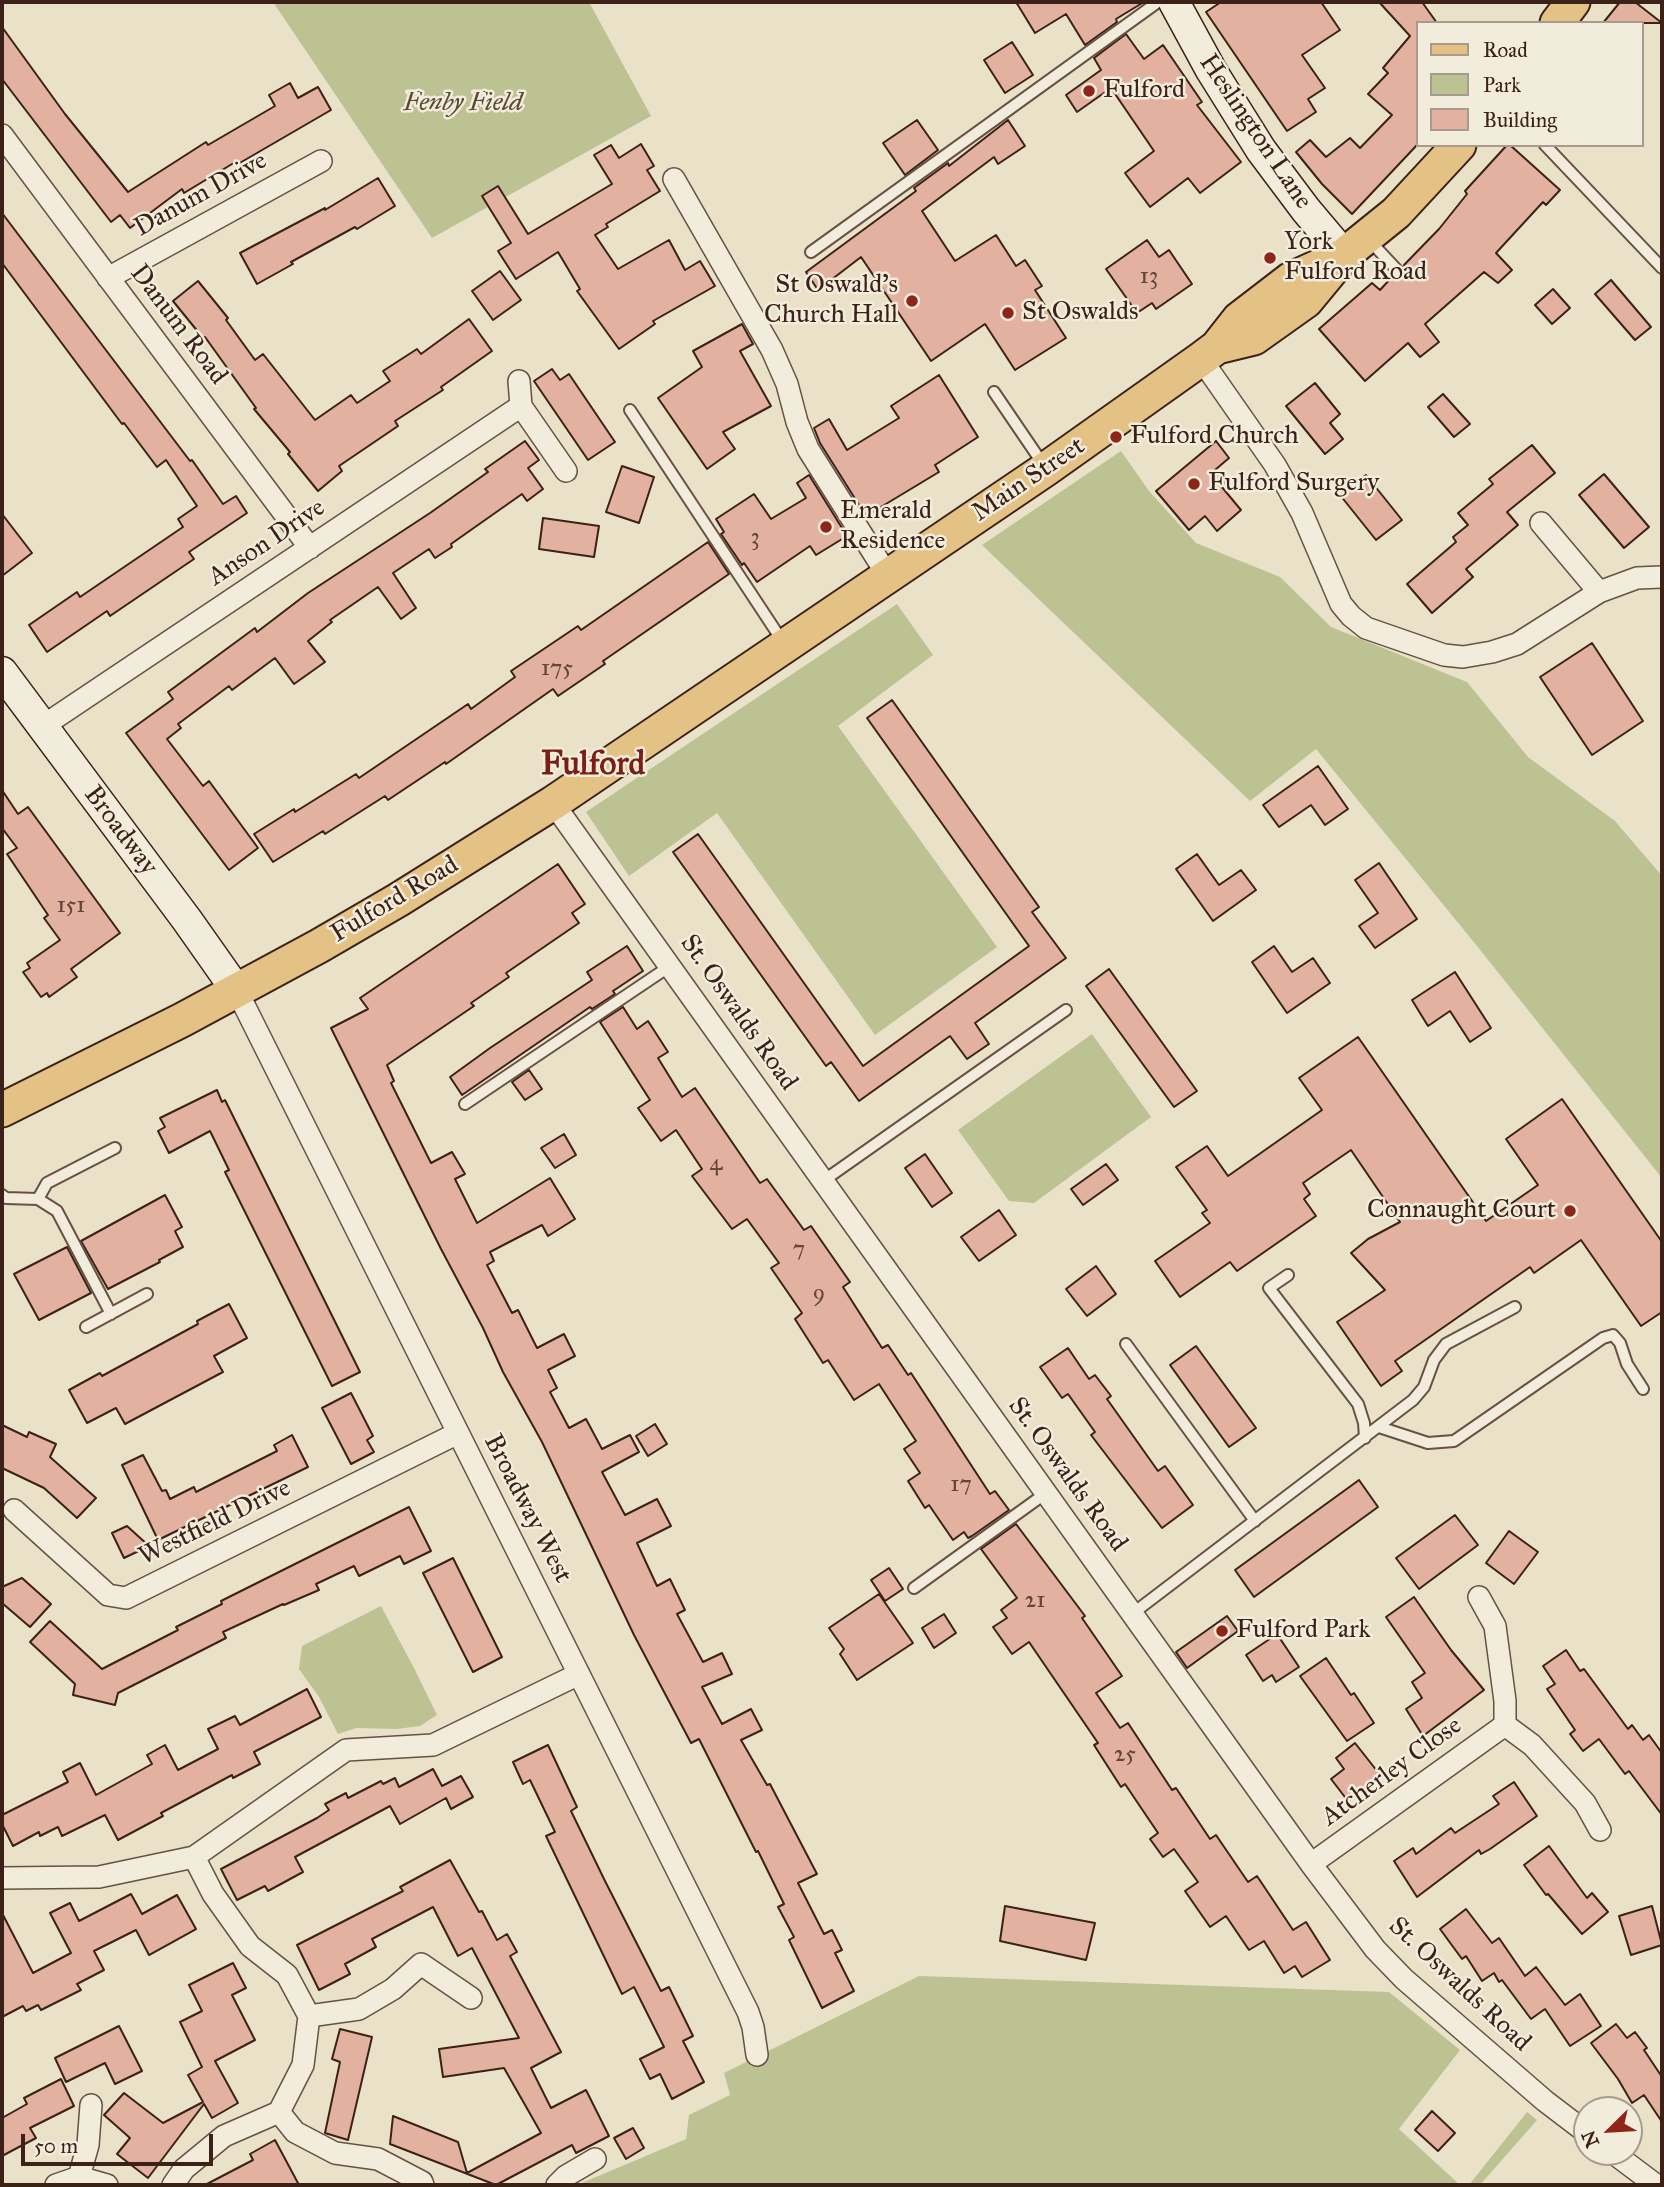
<!DOCTYPE html>
<style>
body{margin:0}
#map{position:relative;width:1664px;height:2187px;overflow:hidden;background:#e9e2c8;font-family:"IM FELL Great Primer",serif}
canvas{display:block}
.frame{position:absolute;inset:0;border:4px solid #3b2117;pointer-events:none}
.legend{position:absolute;left:1416px;top:21px;width:228px;height:126px;box-sizing:border-box;background:#f1ecdb;border:2px solid #a89b8d;margin:0;padding:9px 12px;list-style:none;font-size:21px;color:#3b2117}
.legend li{display:flex;align-items:center;gap:14px;height:35px}
.legend b{width:35px;border:2px solid #a89b8d}
.north{position:absolute;left:1573px;top:2096px;width:70px;height:70px;box-sizing:border-box;background:#f1ecdb;border:2px solid #a89b8d;border-radius:50%;rotate:246deg;font-size:19px;font-weight:700;line-height:28px;text-align:center;color:#3b2117}
.north::after{content:'';display:block;margin:auto;width:24px;height:32px;background:#8f2418;clip-path:polygon(50% 0,100% 100%,50% 72%,0 100%)}
.scale{position:absolute;left:21px;top:2134px;width:192px;height:32px;box-sizing:border-box;border:4px solid #3b2117;border-top:0;padding-left:9px;font-size:21px;line-height:24px;white-space:nowrap;color:#3b2117;-webkit-text-stroke:5px #f1ecdb;paint-order:stroke}
</style>
<div id="map">
<canvas width="1664" height="2187"></canvas>
<div class="frame"></div>
<ul class="legend">
<li><b style="height:9px;background:#e4c184"></b>Road</li>
<li><b style="height:19px;background:#bcc292"></b>Park</li>
<li><b style="height:19px;background:#e2b1a0"></b>Building</li>
</ul>
<div class="north">N</div>
<div class="scale">50 m</div>
</div>
<script>
const g = document.querySelector('canvas').getContext('2d');
g.lineJoin = 'round';
function fill(path, color) {
  g.fillStyle = color;
  g.fill(path, 'evenodd');
}
function toPath(rows) {
  const path = new Path2D();
  for (const r of rows) {
    path.moveTo(r[0], r[1]);
    for (let i = 2; i < r.length; i += 2) path.lineTo(r[i], r[i + 1]);
  }
  return path;
}
function trace(path, color, width, dash) {
  g.strokeStyle = color;
  g.lineWidth = width;
  g.lineCap = dash ? 'butt' : 'round';
  g.setLineDash(dash || []);
  g.stroke(path);
}
function label(font, color, halo, rows, align = 'center') {
  g.font = font + ' "IM FELL Great Primer",serif';
  g.lineWidth = 5;
  g.setLineDash([]);
  g.textBaseline = 'middle';
  g.strokeStyle = halo;
  g.fillStyle = color;
  for (const [text, x, y, turn = 0] of rows) {
    g.save();
    g.translate(x, y);
    g.rotate((+turn || 0) * Math.PI / 180);
    g.textAlign = isNaN(turn) ? turn : align;
    if (halo) g.strokeText(text, 0, 0);
    g.fillText(text, 0, 0);
    g.restore();
  }
}
fill(toPath([
 [273,2,589,2,651,116,432,238],
 [1121,451,1149,491,1196,543,1280,577,1331,627,1467,682,1528,757,1615,821,1662,876,1662,1178,1477,946,1316,749,1250,801,982,545],
 [897,604,933,655,838,726,997,947,875,1035,717,813,629,876,586,812],
 [1092,1034,1151,1117,1034,1203,1009,1201,958,1130],
 [381,1606,415,1670,437,1715,420,1726,397,1729,356,1728,338,1734,319,1697,299,1669,302,1646],
 [919,1976,1389,1992,1460,2050,1399,2129,1460,2185,577,2185,686,2139,689,2115,730,2095,724,2073],
 [1527,2112,1537,2120,1480,2185,1469,2185]
]), '#bcc292');
const building = toPath([
 [1016,2,1144,2,1116,19,1117,22,1085,45,1066,14,1035,33,1016,2],
 [1221,2,1321,2,1340,30,1302,55,1325,88,1308,99,1316,112,1287,131,1206,12,1221,2],
 [1379,2,1422,2,1437,23,1417,23,1417,145,1352,214,1322,184,1296,152,1310,140,1326,157,1350,138,1360,148,1392,115,1368,94,1388,73,1383,68,1410,36,1379,2],
 [1620,2,1635,2,1662,23,1603,23,1620,2],
 [2,27,65,114,128,192,206,142,208,145,275,106,269,95,290,83,298,98,318,87,331,110,238,164,237,161,184,193,182,189,130,228,120,215,111,222,2,79,2,27],
 [1126,34,1144,59,1163,45,1202,102,1197,105,1241,162,1200,193,1188,178,1150,207,1125,173,1154,151,1111,88,1077,112,1066,95,1101,70,1094,58,1126,34],
 [1012,42,1033,75,1005,93,984,60,1012,42],
 [917,120,938,150,905,175,883,143,917,120],
 [1008,120,1025,146,998,164,994,157,922,211,955,261,996,235,1016,266,1025,260,1042,286,1035,290,1066,338,1015,370,985,324,931,361,861,257,818,290,806,272,916,191,914,188,948,163,949,166,1008,120],
 [641,144,654,166,647,170,660,191,606,224,608,227,595,235,618,269,669,240,685,270,700,261,715,286,653,321,655,324,619,349,577,291,580,289,558,252,516,279,498,251,511,243,482,196,498,186,528,234,612,184,594,155,611,145,619,158,641,144],
 [1507,145,1510,145,1560,190,1546,205,1543,202,1496,253,1512,270,1498,283,1484,272,1425,324,1439,342,1420,357,1408,343,1365,381,1319,329,1372,283,1380,290,1392,277,1399,279,1404,276,1406,270,1404,265,1439,229,1467,194,1465,191,1507,145],
 [378,178,395,206,357,229,355,227,291,262,293,264,257,284,240,253,325,208,325,210,378,178],
 [2,213,190,461,192,460,223,504,236,496,247,513,189,552,194,559,110,616,107,611,47,652,29,625,77,592,80,597,183,527,178,519,197,506,166,460,157,467,124,423,122,424,2,263,2,213],
 [1147,240,1159,257,1169,250,1192,284,1156,309,1152,303,1137,313,1106,269,1147,240],
 [500,271,521,300,493,320,472,291,500,271],
 [1611,280,1651,327,1635,340,1595,294,1611,280],
 [198,281,228,318,226,320,255,360,263,354,315,420,351,395,357,403,390,381,383,371,417,349,421,354,469,319,492,351,441,387,443,390,395,421,398,426,339,466,342,471,318,491,288,454,290,452,254,409,256,408,205,337,203,338,173,301,198,281],
 [1553,289,1570,308,1552,324,1535,305,1553,289],
 [742,324,753,344,740,351,771,406,723,432,735,449,707,469,658,398,702,367,693,351,742,324],
 [552,369,560,380,569,374,615,442,588,460,534,381,552,369],
 [939,375,978,437,935,465,939,472,866,516,820,443,814,428,829,419,847,450,899,418,891,406,939,375],
 [1315,383,1340,414,1330,423,1343,439,1325,454,1286,406,1315,383],
 [1443,394,1470,424,1454,437,1428,407,1443,394],
 [525,441,539,460,528,468,543,489,527,501,522,494,451,544,452,547,435,558,429,549,393,573,416,608,401,619,378,587,330,620,332,622,308,641,325,662,294,684,275,658,232,690,229,686,178,724,181,728,167,739,203,786,209,781,258,848,229,870,126,733,173,699,168,692,255,628,257,632,308,593,430,513,488,472,485,469,525,441],
 [1216,441,1229,458,1215,470,1226,482,1221,486,1241,510,1217,531,1205,516,1189,530,1156,491,1216,441],
 [1532,445,1555,473,1507,512,1518,525,1466,569,1473,577,1432,613,1407,584,1456,542,1453,537,1468,525,1458,513,1493,484,1489,479,1532,445],
 [622,466,654,477,639,523,606,512,622,466],
 [1604,474,1649,527,1624,548,1579,495,1604,474],
 [809,475,847,536,816,555,810,546,757,582,744,563,742,565,721,534,724,532,716,519,754,494,771,519,806,498,797,483,809,475],
 [1366,475,1402,520,1376,540,1340,495,1366,475],
 [2,514,32,553,2,576,2,514],
 [543,518,599,526,594,557,539,549,543,518],
 [708,542,729,574,603,661,605,664,558,696,553,689,446,764,445,762,388,800,385,796,325,834,323,831,273,862,254,834,294,809,295,812,356,774,359,778,468,704,471,709,515,677,511,671,578,626,581,630,708,542],
 [1592,643,1643,721,1592,755,1540,677,1592,643],
 [892,700,1039,907,1032,912,1066,958,975,1023,989,1044,967,1059,950,1036,859,1101,831,1062,826,1066,673,852,698,834,863,1066,1029,946,867,718,892,700],
 [1318,766,1348,809,1325,825,1311,805,1279,827,1263,805,1318,766],
 [2,790,18,814,28,807,120,933,71,969,77,977,49,997,47,993,41,997,23,972,30,968,27,963,60,940,44,918,48,915,7,854,17,848,2,828,2,790],
 [1197,854,1219,885,1241,870,1256,890,1213,921,1176,869,1197,854],
 [1379,863,1417,919,1375,948,1359,926,1378,913,1355,880,1379,863],
 [558,864,585,904,572,913,579,923,506,973,509,977,471,1003,474,1006,387,1065,394,1081,391,1083,431,1163,452,1152,465,1174,455,1179,477,1223,550,1178,575,1219,548,1236,542,1225,490,1252,494,1261,487,1265,512,1313,518,1310,537,1348,564,1334,575,1356,548,1370,557,1388,550,1392,569,1428,586,1419,602,1449,630,1435,639,1452,602,1472,625,1515,657,1499,671,1526,637,1543,657,1586,670,1579,685,1610,677,1614,703,1662,722,1653,732,1674,702,1687,722,1724,751,1709,762,1730,741,1740,767,1785,770,1784,817,1874,798,1883,824,1934,832,1930,842,1950,835,1953,854,1991,822,2008,789,1940,794,1937,778,1907,784,1904,758,1851,756,1852,699,1739,691,1743,634,1635,542,1442,503,1372,483,1328,441,1249,331,1028,368,1009,360,998,558,864],
 [627,946,643,971,613,991,615,994,592,1009,590,1007,462,1095,450,1077,490,1048,592,980,587,972,627,946],
 [1274,946,1292,972,1313,958,1330,983,1287,1013,1252,962,1274,946],
 [1109,969,1197,1091,1174,1107,1086,986,1109,969],
 [1455,972,1491,1028,1470,1042,1450,1011,1428,1026,1412,1000,1455,972],
 [623,1007,637,1029,648,1021,668,1052,658,1058,682,1097,695,1088,760,1183,767,1179,804,1230,811,1226,850,1282,843,1287,882,1348,888,1345,908,1375,911,1373,990,1494,995,1491,1009,1510,972,1536,968,1538,964,1532,953,1540,929,1505,925,1508,908,1481,920,1473,904,1449,916,1441,879,1384,854,1400,828,1360,823,1363,795,1319,802,1313,771,1268,779,1263,747,1219,732,1229,692,1176,702,1169,676,1130,661,1141,638,1108,650,1100,600,1022,623,1007],
 [1358,1037,1486,1221,1538,1185,1506,1139,1562,1099,1662,1242,1662,1312,1641,1326,1581,1240,1534,1273,1530,1267,1395,1361,1402,1371,1381,1386,1337,1322,1385,1290,1351,1253,1368,1239,1400,1222,1351,1150,1303,1183,1310,1194,1304,1199,1316,1216,1237,1271,1230,1262,1180,1297,1155,1261,1210,1223,1202,1213,1207,1210,1176,1167,1207,1146,1228,1176,1322,1110,1299,1078,1358,1037],
 [529,1070,542,1089,525,1100,512,1082,529,1070],
 [217,1090,222,1102,225,1100,360,1372,332,1386,225,1172,229,1170,210,1131,169,1153,158,1131,165,1127,160,1118,217,1090],
 [564,1134,576,1155,555,1168,541,1148,564,1134],
 [925,1154,952,1193,932,1207,905,1168,925,1154],
 [1106,1164,1118,1180,1083,1205,1071,1189,1106,1164],
 [165,1195,182,1227,175,1231,183,1247,159,1260,160,1262,108,1289,81,1241,165,1195],
 [999,1210,1016,1235,979,1261,961,1237,999,1210],
 [67,1247,91,1293,39,1320,14,1274,67,1247],
 [1096,1266,1116,1294,1087,1316,1066,1289,1096,1266],
 [229,1304,247,1338,214,1356,223,1372,125,1424,116,1408,87,1423,69,1390,100,1373,102,1376,198,1324,197,1321,229,1304],
 [1196,1346,1256,1428,1229,1447,1170,1365,1196,1346],
 [1068,1348,1089,1379,1095,1375,1111,1396,1107,1399,1158,1471,1165,1466,1193,1505,1162,1528,1091,1435,1095,1432,1068,1394,1062,1398,1040,1367,1068,1348],
 [351,1393,373,1436,367,1440,374,1452,351,1464,322,1408,351,1393],
 [655,1424,667,1444,648,1456,636,1436,655,1424],
 [2,1425,27,1437,29,1432,56,1444,50,1457,96,1498,77,1518,44,1488,2,1468,2,1425],
 [292,1435,308,1467,158,1540,122,1465,143,1455,162,1491,166,1490,170,1499,194,1487,196,1492,277,1451,274,1445,292,1435],
 [1359,1480,1378,1507,1254,1597,1235,1570,1359,1480],
 [409,1507,431,1551,404,1564,400,1556,359,1576,354,1566,316,1584,319,1590,284,1605,283,1604,223,1632,226,1638,118,1693,115,1705,73,1695,75,1684,30,1642,50,1621,102,1669,178,1630,176,1627,222,1604,221,1601,409,1507],
 [1455,1515,1478,1545,1419,1589,1396,1558,1455,1515],
 [1016,1524,1085,1616,1082,1618,1122,1676,1096,1693,1120,1728,1128,1723,1172,1790,1176,1788,1210,1839,1216,1835,1248,1882,1257,1876,1293,1930,1306,1922,1330,1960,1302,1977,1295,1966,1284,1973,1264,1941,1249,1950,1226,1916,1210,1927,1185,1891,1198,1882,1174,1849,1163,1857,1150,1839,1158,1833,1125,1784,1121,1787,1094,1745,1098,1743,1029,1642,1012,1654,993,1627,1007,1618,1001,1610,1017,1598,981,1549,1016,1524],
 [127,1526,149,1546,124,1558,112,1533,127,1526],
 [1509,1531,1538,1552,1514,1584,1486,1563,1509,1531],
 [453,1558,502,1657,473,1672,423,1573,453,1558],
 [889,1568,903,1589,885,1601,871,1580,889,1568],
 [22,1578,51,1604,30,1627,2,1603,2,1587,22,1578],
 [879,1594,913,1643,857,1680,840,1654,844,1649,829,1628,879,1594],
 [1414,1597,1451,1650,1484,1690,1423,1736,1406,1709,1422,1698,1412,1682,1425,1673,1386,1617,1414,1597],
 [944,1614,956,1633,934,1648,922,1628,944,1614],
 [1227,1616,1238,1631,1187,1668,1176,1652,1227,1616],
 [1277,1634,1299,1667,1276,1682,1272,1675,1263,1681,1246,1655,1277,1634],
 [1566,1650,1580,1671,1584,1669,1628,1729,1632,1725,1643,1740,1649,1735,1662,1753,1662,1815,1629,1771,1625,1774,1599,1739,1583,1751,1570,1734,1575,1730,1547,1689,1555,1684,1543,1666,1566,1650],
 [1326,1658,1351,1695,1354,1693,1374,1723,1347,1741,1300,1676,1326,1658],
 [307,1689,321,1717,254,1752,260,1764,233,1778,232,1775,161,1813,163,1816,118,1840,105,1815,62,1836,58,1827,40,1836,39,1832,13,1846,2,1824,2,1815,68,1782,63,1772,80,1763,96,1795,152,1764,147,1755,165,1745,178,1770,218,1749,208,1729,235,1716,240,1725,307,1689],
 [1355,1743,1381,1776,1348,1801,1331,1779,1344,1769,1336,1758,1355,1743],
 [548,1745,577,1807,571,1811,605,1881,661,1991,669,1987,693,2036,683,2041,704,2082,672,2099,660,2074,650,2079,640,2059,664,2047,634,1987,622,1994,546,1836,555,1832,530,1780,523,1784,513,1762,548,1745],
 [433,1769,442,1786,461,1776,473,1797,451,1809,446,1798,400,1824,390,1806,295,1857,303,1872,268,1891,265,1886,237,1900,221,1869,317,1818,329,1810,325,1804,346,1793,348,1798,381,1781,383,1784,395,1778,399,1787,433,1769],
 [1514,1782,1537,1816,1490,1849,1481,1854,1479,1850,1417,1897,1394,1861,1413,1848,1416,1854,1451,1828,1455,1833,1499,1804,1493,1796,1514,1782],
 [1549,1846,1587,1898,1592,1893,1608,1912,1582,1934,1548,1894,1546,1895,1524,1865,1549,1846],
 [450,1860,479,1912,482,1911,497,1940,507,1934,517,1952,510,1956,561,2052,531,2068,551,2108,586,2090,609,2136,576,2153,572,2145,496,2185,390,2144,393,2116,458,2142,467,2173,541,2133,504,2068,443,2077,439,2049,519,2038,472,1948,458,1956,433,1907,372,1939,376,1947,345,1964,350,1974,319,1990,297,1945,403,1891,400,1887,450,1860],
 [131,1894,142,1914,177,1895,196,1929,149,1955,136,1930,94,1951,104,1970,77,1984,81,1990,41,2010,38,2005,26,2011,23,2006,2,2017,2,1913,33,1973,71,1953,50,1913,70,1903,79,1921,131,1894],
 [1005,1906,1095,1923,1086,1960,1000,1941,1005,1906],
 [1652,1906,1662,1945,1631,1955,1619,1916,1652,1906],
 [1466,1909,1492,1943,1499,1938,1525,1976,1536,1967,1565,2005,1580,1994,1601,2026,1570,2046,1545,2009,1531,2019,1502,1980,1499,1982,1494,1973,1482,1981,1466,1956,1462,1959,1440,1929,1466,1909],
 [233,1963,246,1988,232,1995,255,2040,215,2061,238,2103,212,2118,204,2104,148,2178,117,2154,130,2138,104,2115,124,2093,163,2123,203,2102,188,2075,202,2067,180,2022,202,2011,189,1985,233,1963],
 [1616,2024,1627,2038,1635,2032,1647,2048,1644,2050,1662,2077,1662,2122,1644,2095,1632,2103,1618,2079,1591,2043,1616,2024],
 [119,2026,142,2071,115,2084,105,2063,66,2082,55,2058,119,2026],
 [340,2029,372,2037,348,2140,325,2133,340,2062,332,2059,340,2029],
 [61,2079,74,2106,30,2128,36,2138,2,2156,2,2118,27,2104,24,2098,61,2079],
 [1432,2111,1455,2133,1438,2151,1415,2130,1432,2111],
 [633,2128,644,2148,626,2159,614,2138,633,2128],
 [275,2140,299,2185,205,2185,253,2160,250,2154,275,2140]
]);
fill(building, '#e2b1a0');
trace(building, '#3b2117', 2);
const lane = toPath([
 [1545,145,1662,268],
 [1369,240,1398,271],
 [811,252,1158,2],
 [994,392,1045,467],
 [630,410,783,642],
 [465,1104,670,966],
 [823,1181,1066,1010],
 [2,1195,6,1198,38,1199,57,1211,111,1314],
 [38,1199,47,1183,115,1148],
 [1288,1275,1269,1288,1358,1404,1364,1423,1365,1438],
 [86,1327,147,1294],
 [1126,1344,1255,1521],
 [1379,1427,1428,1443,1454,1441,1603,1338,1613,1335,1620,1343,1627,1364,1643,1389],
 [914,1588,1046,1493],
 [1132,1614,1413,1400,1424,1387,1434,1360,1446,1344,1515,1307]
]);
const street = toPath([
 [2,135,310,548],
 [674,179,772,350,787,384,797,422,808,449,888,576],
 [108,278,321,161],
 [1201,359,1275,465,1302,513,1341,604,1351,616,1366,628,1444,655,1463,657,1492,652,1517,644,1599,592,1637,578,1662,577],
 [519,381,521,406,566,471],
 [1541,523,1599,592],
 [43,726,521,406],
 [553,803,1311,1864,1375,1949,1404,1979,1545,2101,1587,2133],
 [237,991,748,2012,753,2027,757,2055],
 [14,1510,108,1595,126,1598,458,1433],
 [1505,1725,1532,1745,1585,1803,1600,1830],
 [1311,1864,1505,1725,1505,1701,1495,1626,1479,1597],
 [2,1878,99,1877,194,1857,346,1750,433,1745,579,1674],
 [309,2016,359,2009,393,1989,421,1964,471,1998],
 [279,2112,295,2132,335,2153,378,2159,422,2182,423,2185],
 [1612,2152,1656,2185],
 [79,2177,88,2145,91,2105],
 [56,2185,79,2177,107,2185],
 [173,2185,184,2169,224,2136,279,2112,303,2065,309,2016,287,1975,250,1946,213,1894,194,1857],
 [557,2185,566,2176,595,2159]
]);
const secondary = toPath([
 [1174,2,1211,70,1261,150,1306,210,1344,255],
 [2,672,187,920,237,991]
]);
const primary = toPath([
 [1557,23,1573,2],
 [1217,347,1254,338,1306,301,1344,255,1396,213,1459,145],
 [2,1110,182,1020,319,946,398,900,553,803,1046,469,1201,359,1217,347,1239,319,1291,279,1344,255]
]);
trace(lane, '#665143', 14);
trace(street, '#665143', 24);
trace(secondary, '#3b2117', 33);
trace(primary, '#3b2117', 37);
trace(lane, '#f1ecdb', 10);
trace(street, '#f1ecdb', 21);
trace(secondary, '#f1ecdb', 30);
trace(primary, '#e4c184', 33);
for (const [x, y, r, color] of [
 [1089,91,7,"#8f2418"],
 [1270,258,7,"#8f2418"],
 [912,301,7,"#8f2418"],
 [1008,313,7,"#8f2418"],
 [1116,437,7,"#8f2418"],
 [1194,484,7,"#8f2418"],
 [826,527,7,"#8f2418"],
 [1570,1211,7,"#8f2418"],
 [1222,1631,7,"#8f2418"]
]) {
  const dot = new Path2D();
  dot.arc(x, y, r, 0, 2 * Math.PI);
  g.fillStyle = color;
  g.fill(dot);
  trace(dot, '#f1ecdb', 2.5);
}
label('23px', '#654539', null, [
 ["13",1149,277],
 ["3",755,538],
 ["175",557,669],
 ["151",71,906],
 ["4",716,1164],
 ["7",799,1250],
 ["9",819,1294],
 ["17",961,1485],
 ["21",1035,1601],
 ["25",1125,1755]
]);
label('26px', '#3b2117', '#f1ecdb', [
 ["Fulford",1103,91],
 ["York",1284,243],
 ["Fulford Road",1284,273],
 ["St Oswald's",898,286,"right"],
 ["Church Hall",898,316,"right"],
 ["St Oswalds",1022,313],
 ["Fulford Church",1130,437],
 ["Fulford Surgery",1208,484],
 ["Emerald",840,512],
 ["Residence",840,542],
 ["Connaught Court",1556,1211,"right"],
 ["Fulford Park",1236,1631]
], 'left');
label('italic 26px', '#5b4936', '#f1ecdb', [
 ["Fenby Field",463,104]
]);
label('26px', '#3b2117', '#f1ecdb', [
 ["Heslington Lane",1255,132,56],
 ["Danum Drive",201,195,-29],
 ["Danum Road",178,325,53],
 ["Main Street",1029,480,-34],
 ["Anson Drive",267,543,-34],
 ["Broadway",120,831,53],
 ["Fulford Road",395,900,-31],
 ["St. Oswalds Road",738,1013,55],
 ["St. Oswalds Road",1067,1475,54],
 ["Broadway West",527,1509,63],
 ["Westfield Drive",215,1523,-26],
 ["Atcherley Close",1392,1772,-36],
 ["St. Oswalds Road",1459,1985,43]
]);
label('bold 33px', '#7a1f14', '#f1ecdb', [
 ["Fulford",593,766]
]);
</script>
